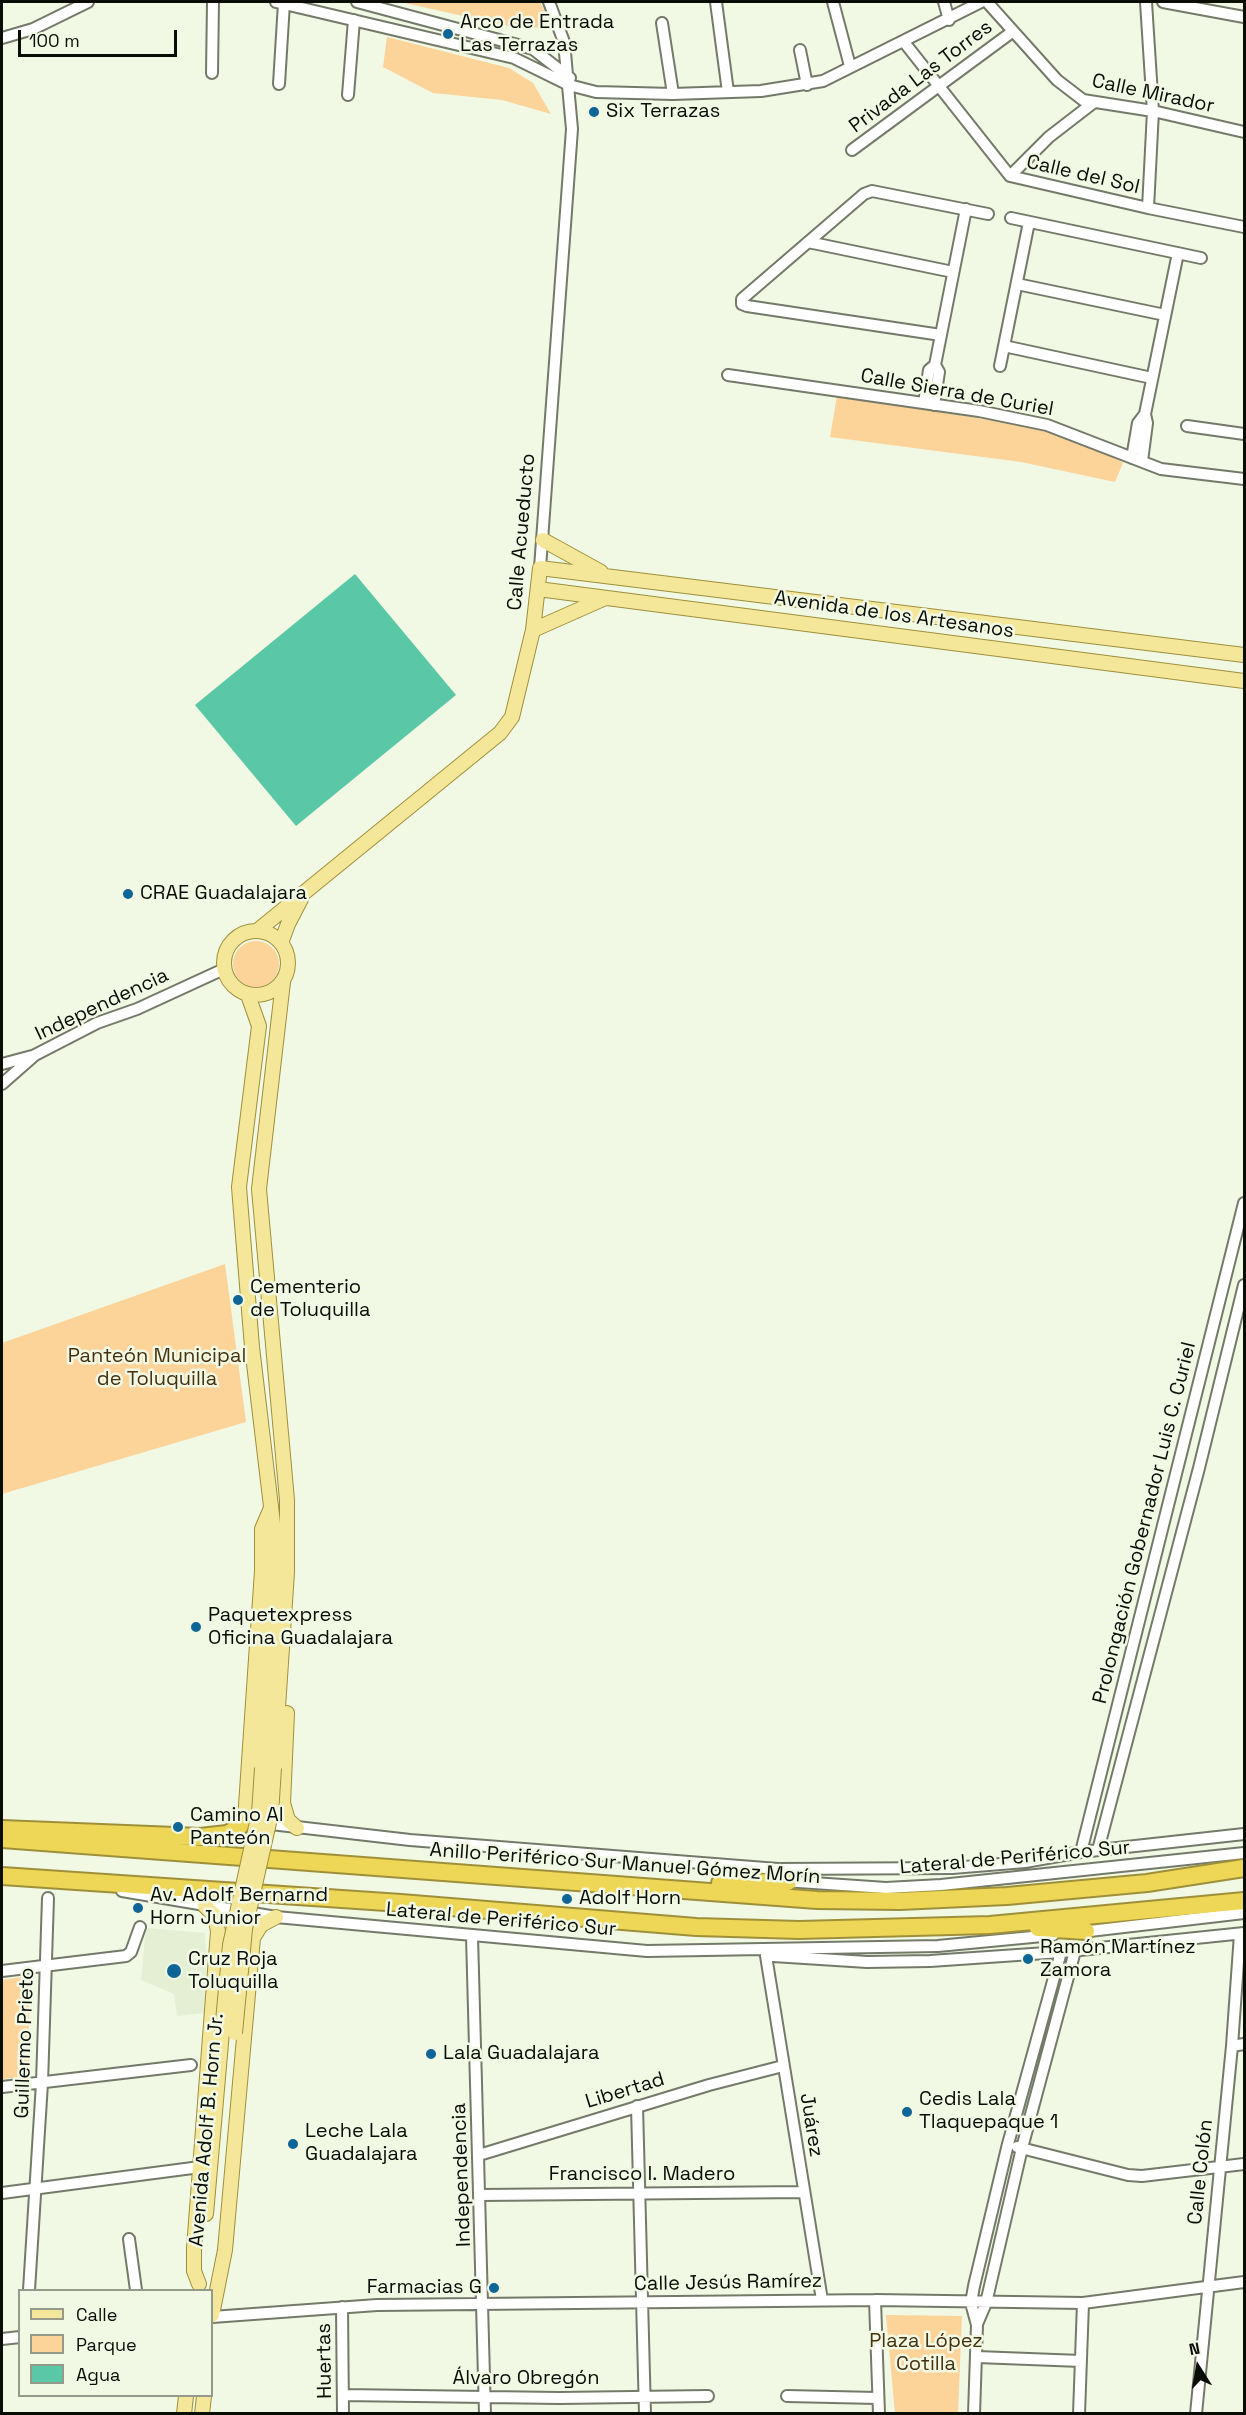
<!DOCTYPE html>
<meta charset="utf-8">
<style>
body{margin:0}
#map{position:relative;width:1246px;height:2415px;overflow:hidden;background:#f1f8e4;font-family:"Space Grotesk",sans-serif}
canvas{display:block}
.frame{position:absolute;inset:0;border:3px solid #0a0c06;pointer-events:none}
.legend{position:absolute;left:18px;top:2289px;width:195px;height:108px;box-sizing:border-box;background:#f1f8e4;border:2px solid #959a8b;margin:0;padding:8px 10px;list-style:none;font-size:18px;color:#0a0c06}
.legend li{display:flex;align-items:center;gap:12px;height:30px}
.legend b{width:30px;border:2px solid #959a8b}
.north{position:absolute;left:1168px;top:2337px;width:60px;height:60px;-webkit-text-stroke:4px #f1f8e4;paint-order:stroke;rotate:349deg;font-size:16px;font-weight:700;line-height:24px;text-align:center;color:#0a0c06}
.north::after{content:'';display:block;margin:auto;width:21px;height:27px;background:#0a0c06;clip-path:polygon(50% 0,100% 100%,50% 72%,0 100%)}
.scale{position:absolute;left:18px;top:30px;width:159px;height:27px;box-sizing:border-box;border:3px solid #0a0c06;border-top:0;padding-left:8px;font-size:18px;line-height:21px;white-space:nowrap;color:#0a0c06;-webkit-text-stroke:4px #f1f8e4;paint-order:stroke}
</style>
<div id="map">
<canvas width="1246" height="2415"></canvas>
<div class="frame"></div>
<ul class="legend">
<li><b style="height:8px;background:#f5e79a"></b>Calle</li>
<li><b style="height:16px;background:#fcd399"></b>Parque</li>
<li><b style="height:16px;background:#5ac7a6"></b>Agua</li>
</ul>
<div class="north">N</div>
<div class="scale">100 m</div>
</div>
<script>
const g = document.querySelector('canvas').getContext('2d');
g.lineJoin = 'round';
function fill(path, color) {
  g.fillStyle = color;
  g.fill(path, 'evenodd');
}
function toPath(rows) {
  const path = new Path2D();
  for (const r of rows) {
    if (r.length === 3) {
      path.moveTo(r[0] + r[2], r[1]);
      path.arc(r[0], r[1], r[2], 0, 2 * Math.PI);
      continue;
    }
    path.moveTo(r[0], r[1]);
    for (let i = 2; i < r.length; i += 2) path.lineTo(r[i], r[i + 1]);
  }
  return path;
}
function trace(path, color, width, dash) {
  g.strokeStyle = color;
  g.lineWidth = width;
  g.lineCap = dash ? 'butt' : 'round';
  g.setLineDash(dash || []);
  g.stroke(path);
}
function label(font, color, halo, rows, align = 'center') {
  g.font = font + ' "Space Grotesk",sans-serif';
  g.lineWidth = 5;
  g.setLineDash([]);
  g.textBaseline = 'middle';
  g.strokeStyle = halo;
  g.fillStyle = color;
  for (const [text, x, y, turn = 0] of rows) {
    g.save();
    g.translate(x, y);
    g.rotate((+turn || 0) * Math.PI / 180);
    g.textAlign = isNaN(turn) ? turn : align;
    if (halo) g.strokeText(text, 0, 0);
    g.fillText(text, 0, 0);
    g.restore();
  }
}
fill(toPath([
 [146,1928,205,1933,207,1961,204,2013,177,2016,174,1994,141,1980]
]), '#e5efd4');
fill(toPath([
 [400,2,540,2,552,26,522,29],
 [387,37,509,68,533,83,551,114,502,100,433,93,383,67],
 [837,396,1041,428,1096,446,1123,463,1115,482,1021,462,830,437],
 [256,964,23],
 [225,1264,246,1422,2,1494,2,1343],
 [29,1976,29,2076,2,2079,2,1980],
 [886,2315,962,2316,958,2413,895,2413]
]), '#fcd399');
fill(toPath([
 [355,574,456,695,296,826,195,705]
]), '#5ac7a6');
const minor = toPath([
 [276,2,514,58,569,85,596,92,673,94,761,91,823,81,981,2],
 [357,2,533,49,570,78],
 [716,2,728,92],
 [833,2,850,66],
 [944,2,949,20],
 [987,2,1057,80,1083,100,1153,111,1244,132],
 [1146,2,1153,111,1148,208],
 [1163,2,1244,17],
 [662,23,673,94],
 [2,38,33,29,88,2],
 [904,42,1010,176,1148,208,1244,227],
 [800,50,807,85],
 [212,73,213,2],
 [279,84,284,3],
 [348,95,354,20],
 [852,150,1012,32],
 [1010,176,1049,137,1093,103],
 [1011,218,1201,258],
 [808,242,953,272],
 [1017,284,1165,315],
 [941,335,747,306,742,304,742,299,864,194,872,191,988,214],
 [1004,346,1152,378],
 [1000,366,1029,222],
 [728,375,979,411,1047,425,1161,469,1244,479],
 [924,403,929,370,935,365,966,209],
 [934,405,939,372,935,365],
 [1187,426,1244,434],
 [1132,458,1138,423,1145,414],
 [1142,461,1147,423,1145,414,1178,253],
 [540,568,572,129,564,42,549,2],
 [2,1064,32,1056],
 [2,1084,35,1055,97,1023,137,1009,224,969],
 [262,1823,410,1840,778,1869,952,1868,1025,1862,1081,1852,1244,1834],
 [1098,1850,1199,1468,1244,1285],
 [1081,1852,1244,1203],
 [784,1881,886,1888,941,1885,1244,1853],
 [122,1891,276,1917,647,1951,938,1946,1053,1935],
 [1081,1932,1244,1913],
 [472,1936,485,2414],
 [766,1956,822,2300],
 [773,1956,867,1962,930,1961,1061,1952,1244,1933],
 [2,1971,126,1956,131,1952,140,1927],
 [1232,2046,1244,2044],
 [2,2087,191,2065],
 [637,2106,645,2414],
 [1017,2147,1128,2175,1142,2176,1244,2164],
 [479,2155,709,2085,783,2066],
 [2,2193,200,2167],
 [481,2195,804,2192],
 [129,2239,136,2290],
 [29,2290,42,2083,48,1898],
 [875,2300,879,2414],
 [342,2307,343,2414],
 [212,2317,377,2305,875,2300,1083,2303,1244,2282],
 [977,2324,986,2303,1022,2148,1075,1951],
 [2,2339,20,2337],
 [977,2357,1081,2361],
 [343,2395,559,2398,708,2396],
 [787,2396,877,2398],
 [974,2414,977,2325,971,2303,974,2286,1008,2144,1061,1952],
 [1079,2414,1083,2303],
 [1196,2414,1232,2046,1240,1934]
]);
const major = toPath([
 [543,540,601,572],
 [538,589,1244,681],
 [533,630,603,599],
 [257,931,500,733,512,717,533,630,540,568,1244,655],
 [256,963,32],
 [281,943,288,924,301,899],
 [248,995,259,1026,239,1187,252,1347,275,1540,262,1768],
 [287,1713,283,1803,288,1820,297,1828],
 [274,1768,287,1572,287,1500,259,1189,283,982],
 [245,1820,262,1571,262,1529,271,1508],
 [206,2214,222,2032],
 [199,2284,194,2271,194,2248,218,1931,215,1916,205,1906],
 [212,2315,225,2250,253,1938,261,1925,276,1917],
 [184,2414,186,2396],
 [202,2414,204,2396]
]);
const highway = toPath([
 [2,1829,200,1837,227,1834,238,1828,245,1820],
 [2,1839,817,1900,900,1901,1007,1896,1147,1883,1244,1868],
 [2,1876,401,1903,696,1927,799,1930,990,1925,1244,1901],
 [720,1883,788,1882],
 [1038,1928,1086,1931]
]);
trace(minor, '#747a69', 14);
trace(major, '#9e903a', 16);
trace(highway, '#9e903a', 20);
trace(minor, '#fff', 10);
trace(major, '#f5e79a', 14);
trace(highway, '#eed756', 16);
const majorBridge = toPath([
 [222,2032,230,1945,259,1813,262,1768],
 [235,2033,245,1929,271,1814,274,1768]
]);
trace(majorBridge, '#9e903a', 16, []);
trace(majorBridge, '#f5e79a', 14);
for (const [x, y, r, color] of [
 [448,34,6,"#0f6596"],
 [594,112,6,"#0f6596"],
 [128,894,6,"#0f6596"],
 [238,1300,6,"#0f6596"],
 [196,1627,6,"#0f6596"],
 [178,1827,6,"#0f6596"],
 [567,1899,6,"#0f6596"],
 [138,1908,6,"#0f6596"],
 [1028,1959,6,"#0f6596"],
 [174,1971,8,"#0f6596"],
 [431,2054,6,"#0f6596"],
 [907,2112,6,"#0f6596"],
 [293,2144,6,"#0f6596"],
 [494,2288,6,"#0f6596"]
]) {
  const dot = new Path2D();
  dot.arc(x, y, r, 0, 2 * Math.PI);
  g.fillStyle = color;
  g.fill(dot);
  trace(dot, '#f1f8e4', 2);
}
label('20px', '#0a0c06', '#f1f8e4', [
 ["Arco de Entrada",460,23],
 ["Las Terrazas",460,46],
 ["Six Terrazas",606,112],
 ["CRAE Guadalajara",140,894],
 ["Cementerio",250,1288],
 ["de Toluquilla",250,1311],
 ["Paquetexpress",208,1616],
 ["Oficina Guadalajara",208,1639],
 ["Camino Al",190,1816],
 ["Panteón",190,1839],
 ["Av. Adolf Bernarnd",150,1896],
 ["Horn Junior",150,1919],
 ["Adolf Horn",579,1899],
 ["Ramón Martínez",1040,1948],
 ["Zamora",1040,1971],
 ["Cruz Roja",188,1960],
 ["Toluquilla",188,1983],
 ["Lala Guadalajara",443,2054],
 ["Cedis Lala",919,2100],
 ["Tlaquepaque 1",919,2123],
 ["Leche Lala",305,2132],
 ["Guadalajara",305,2155],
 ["Farmacias G",482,2288,"right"]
], 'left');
label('20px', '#0a0c06', '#f1f8e4', [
 ["Privada Las Torres",921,77,-37],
 ["Calle Mirador",1153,94,12],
 ["Calle del Sol",1083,175,13],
 ["Calle Sierra de Curiel",957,393,10],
 ["Calle Acueducto",522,532,-85],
 ["Avenida de los Artesanos",894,615,8],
 ["Independencia",102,1005,-25],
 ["Prolongación Gobernador Luis C. Curiel",1145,1523,-76],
 ["Lateral de Periférico Sur",1015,1858,-5],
 ["Anillo Periférico Sur Manuel Gómez Morín",625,1864,4],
 ["Lateral de Periférico Sur",501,1920,5],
 ["Guillermo Prieto",25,2043,-88],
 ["Libertad",625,2091,-17],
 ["Juárez",811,2125,81],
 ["Avenida Adolf B. Horn Jr.",207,2130,-85],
 ["Calle Colón",1201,2172,-84],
 ["Independencia",462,2175,-92],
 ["Francisco I. Madero",642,2175],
 ["Calle Jesús Ramírez",728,2283,-1],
 ["Huertas",325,2361,-91],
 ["Álvaro Obregón",526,2379]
]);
label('20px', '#46310f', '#f1f8e4', [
 ["Panteón Municipal",157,1357],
 ["de Toluquilla",157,1380],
 ["Plaza López",926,2342],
 ["Cotilla",926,2365]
]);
</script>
